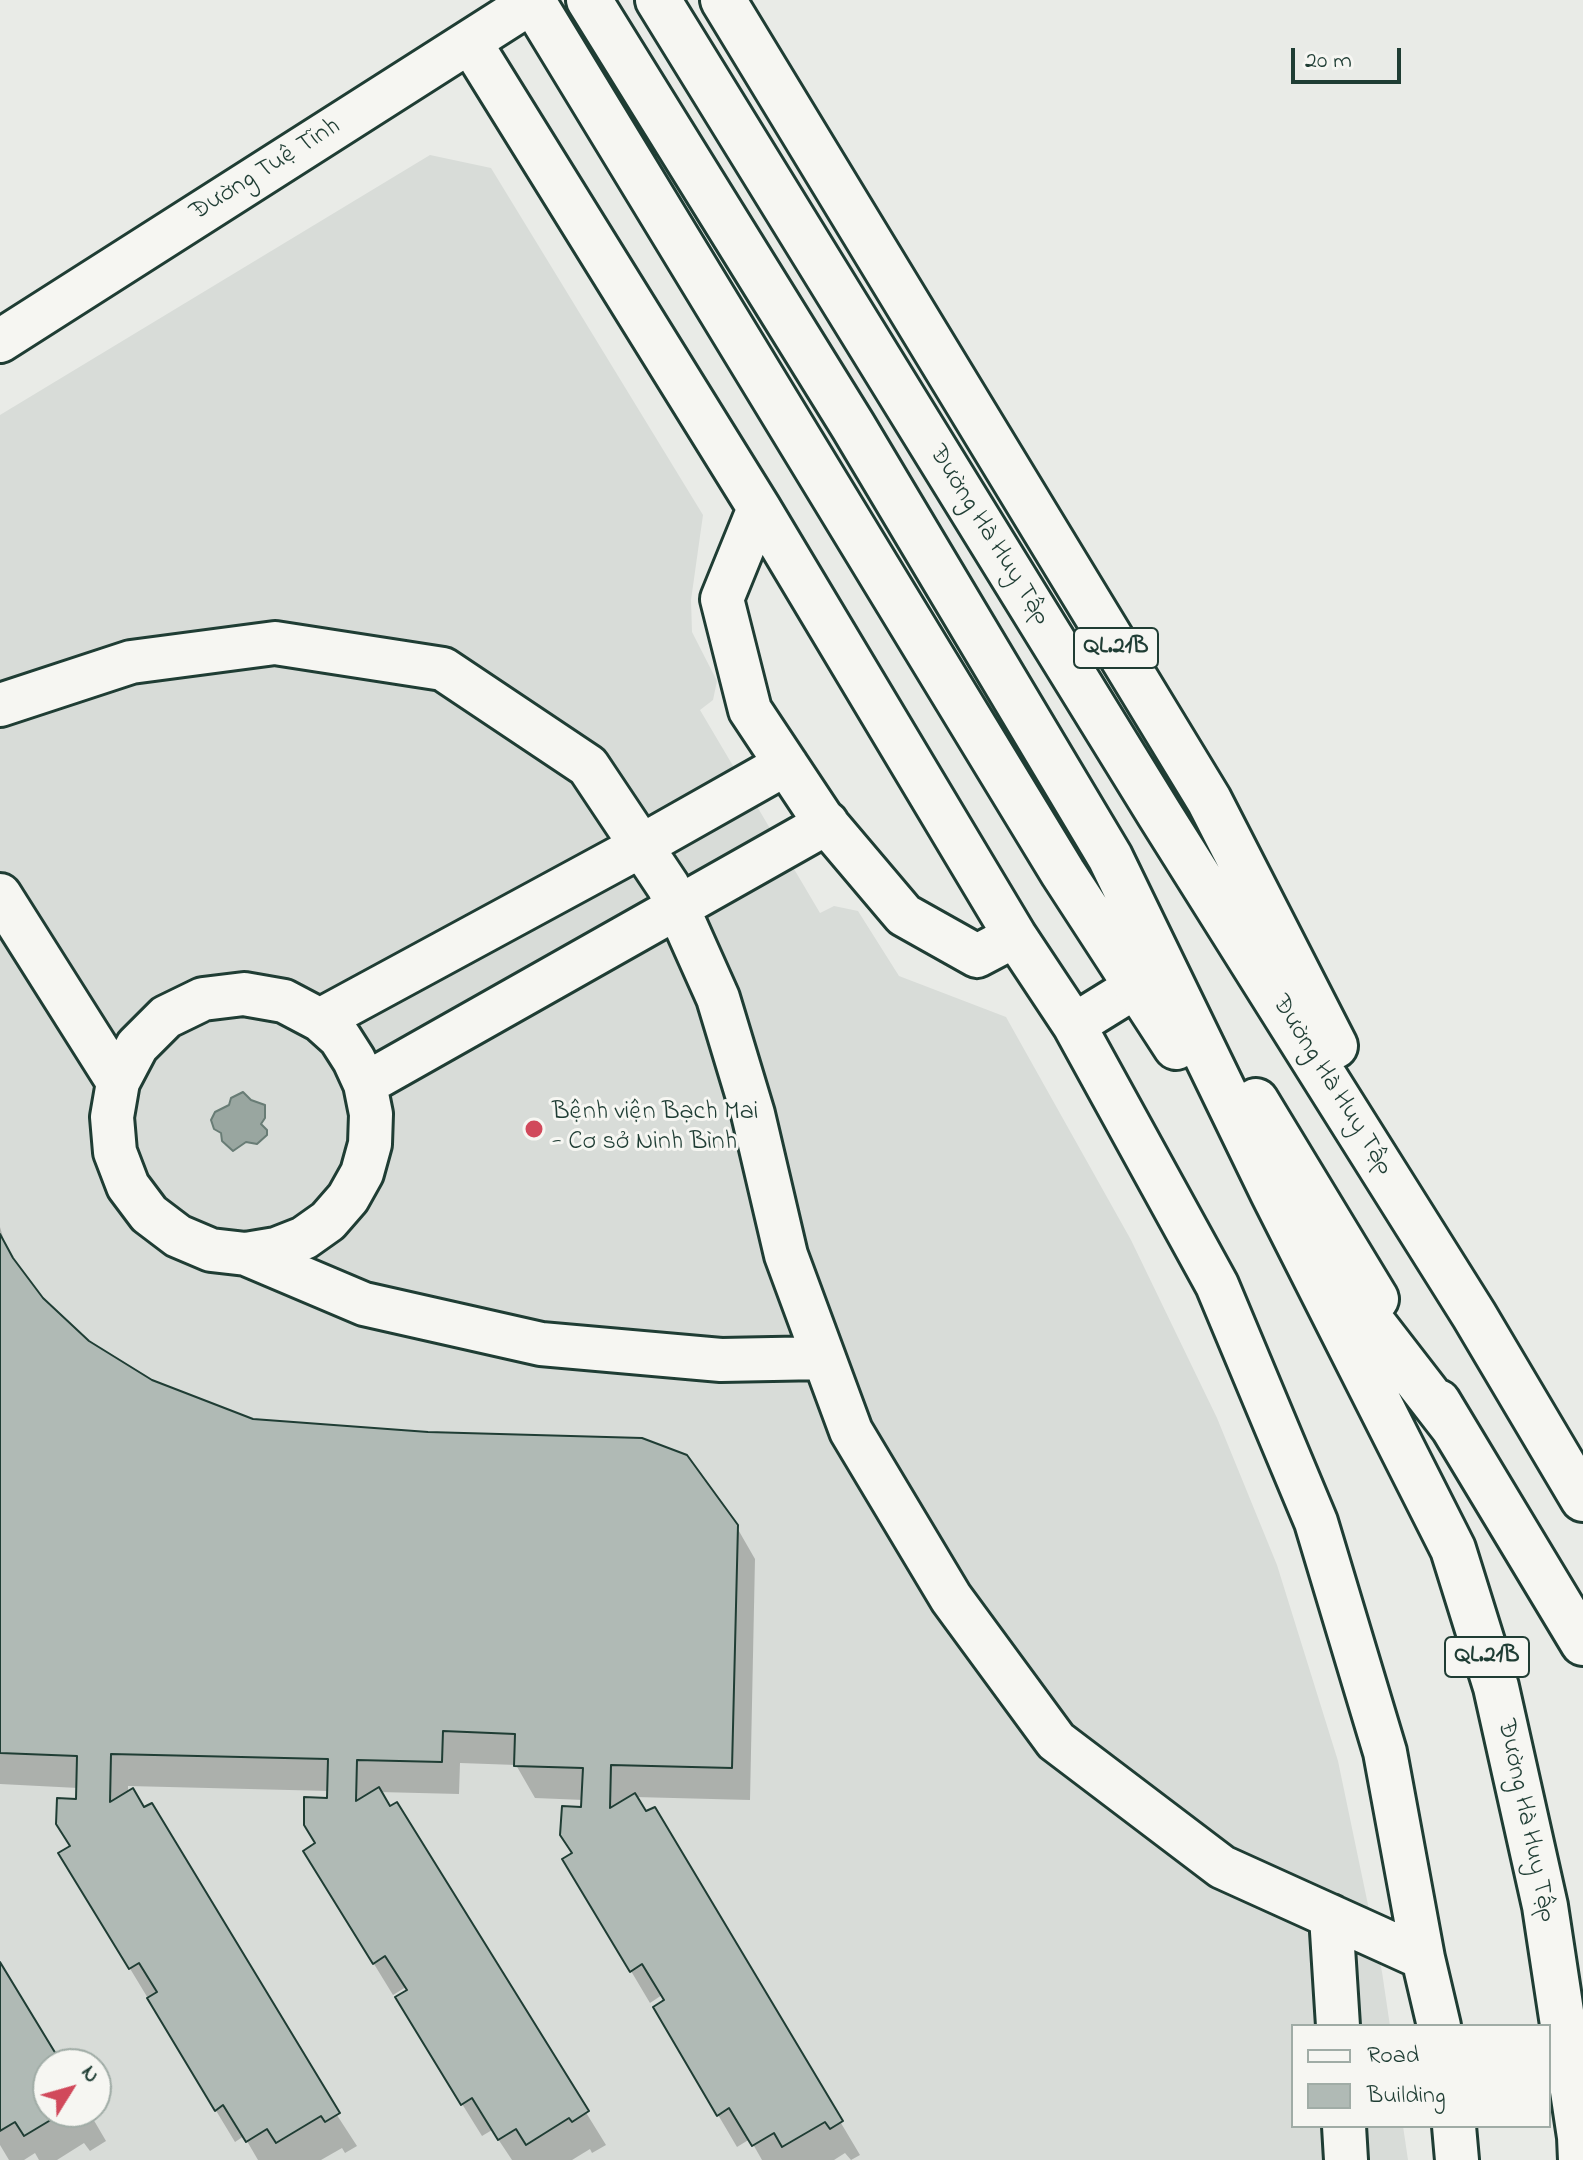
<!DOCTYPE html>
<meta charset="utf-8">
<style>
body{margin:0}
#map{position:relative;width:1583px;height:2160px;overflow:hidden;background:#e9ebe7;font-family:"Indie Flower",sans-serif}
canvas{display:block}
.legend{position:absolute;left:1291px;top:2024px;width:260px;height:104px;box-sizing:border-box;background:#f6f6f2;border:2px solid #a0aca6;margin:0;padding:10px 14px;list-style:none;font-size:24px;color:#1f3d34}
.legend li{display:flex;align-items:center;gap:16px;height:40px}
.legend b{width:40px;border:2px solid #a0aca6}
.north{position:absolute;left:32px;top:2048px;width:80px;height:80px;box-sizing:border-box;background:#f6f6f2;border:2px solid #a0aca6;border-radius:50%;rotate:53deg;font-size:22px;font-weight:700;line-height:32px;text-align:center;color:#1f3d34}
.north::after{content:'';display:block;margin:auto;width:28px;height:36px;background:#d1495b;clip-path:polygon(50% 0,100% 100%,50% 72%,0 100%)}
.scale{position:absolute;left:1291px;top:48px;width:110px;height:36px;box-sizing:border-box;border:4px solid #1f3d34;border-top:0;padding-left:10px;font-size:24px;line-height:28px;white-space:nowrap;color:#1f3d34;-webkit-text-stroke:6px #f6f6f2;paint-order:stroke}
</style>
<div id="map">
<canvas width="1583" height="2160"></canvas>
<ul class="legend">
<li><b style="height:10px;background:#f6f6f2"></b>Road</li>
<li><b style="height:22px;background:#b0bab5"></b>Building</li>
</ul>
<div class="north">N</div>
<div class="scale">20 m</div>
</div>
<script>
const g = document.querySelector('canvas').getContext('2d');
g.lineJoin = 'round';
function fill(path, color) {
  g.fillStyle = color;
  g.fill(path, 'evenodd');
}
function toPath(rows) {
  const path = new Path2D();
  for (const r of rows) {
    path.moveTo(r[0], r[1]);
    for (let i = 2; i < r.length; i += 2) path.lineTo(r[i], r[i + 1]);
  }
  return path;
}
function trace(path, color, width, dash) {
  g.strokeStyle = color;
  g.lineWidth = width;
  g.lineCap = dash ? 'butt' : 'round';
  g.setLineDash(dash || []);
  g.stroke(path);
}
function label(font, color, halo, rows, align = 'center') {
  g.font = font + ' "Indie Flower",sans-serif';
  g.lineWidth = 6;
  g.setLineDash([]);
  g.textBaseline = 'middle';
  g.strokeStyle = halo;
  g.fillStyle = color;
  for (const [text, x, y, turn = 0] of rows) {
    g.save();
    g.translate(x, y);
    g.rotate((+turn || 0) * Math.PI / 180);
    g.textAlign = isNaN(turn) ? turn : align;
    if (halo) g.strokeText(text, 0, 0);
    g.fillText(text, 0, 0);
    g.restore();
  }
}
fill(toPath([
 [430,155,491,168,703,515,691,600,692,632,717,681,713,700,700,710,820,913,834,906,858,911,899,976,1006,1017,1131,1240,1217,1418,1277,1565,1338,1761,1382,1972,1390,2026,1293,2026,1293,2126,1403,2126,1408,2160,0,2160,0,415],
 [48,2064,96,2064,96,2112,48,2112]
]), '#d8dcd8');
const water = toPath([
 [243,1092,251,1100,265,1105,265,1118,261,1124,267,1130,267,1135,257,1144,246,1142,233,1151,222,1141,221,1133,214,1129,211,1120,215,1112,229,1105,231,1098,243,1092]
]);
fill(water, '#99a6a0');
trace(water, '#687c75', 2);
fill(toPath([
 [0,1227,5,1244,17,1267,42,1299,88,1342,151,1382,252,1421,736,1526,755,1559,750,1800,635,1797,646,1814,654,1809,860,2155,851,2160,845,2153,834,2160,762,2160,750,2139,737,2147,655,2008,666,2001,662,1995,650,2003,584,1892,574,1854,584,1800,535,1798,516,1765,460,1763,459,1794,379,1792,389,1809,396,1805,606,2145,592,2153,590,2149,572,2160,512,2160,492,2130,482,2136,416,2030,409,1992,406,1987,393,1995,325,1884,317,1844,329,1791,128,1786,128,1793,357,2146,345,2153,342,2148,321,2160,258,2160,244,2136,235,2142,80,1886,72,1848,78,1788,0,1784],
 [0,1966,60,2064,48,2064,48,2112,89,2112,106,2141,90,2151,84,2143,57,2160,39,2160,35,2153,24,2160,9,2160,0,2145]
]), '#0003');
const building = toPath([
 [0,1234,13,1258,43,1298,89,1341,152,1380,253,1419,428,1432,642,1438,687,1455,738,1525,732,1768,611,1765,610,1808,635,1793,646,1811,655,1807,843,2121,830,2129,825,2122,782,2147,774,2133,752,2146,729,2108,717,2116,653,2007,664,2000,642,1964,630,1972,562,1859,572,1853,560,1835,562,1806,581,1807,583,1768,514,1766,515,1734,443,1731,442,1762,357,1760,356,1801,379,1787,390,1806,397,1802,589,2111,572,2122,569,2118,526,2145,516,2129,498,2140,472,2098,461,2105,395,1997,407,1990,385,1956,373,1964,303,1851,315,1843,304,1825,304,1797,327,1798,328,1759,111,1754,110,1802,133,1788,144,1807,152,1803,340,2113,325,2122,321,2116,276,2143,267,2129,246,2142,223,2105,215,2111,147,1998,157,1992,139,1963,129,1969,58,1853,70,1846,56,1824,57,1798,76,1799,77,1756,0,1753,0,1234],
 [0,1962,62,2064,48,2064,48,2112,64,2112,24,2136,15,2122,0,2131,0,1962],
 [64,2112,82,2112,69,2120,64,2112]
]);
fill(building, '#b0bab5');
trace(building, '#1f3d34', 2);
const minor = toPath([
 [470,42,759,508,1015,936,1074,1025,1217,1285,1316,1522,1385,1752,1423,1958,1439,2026],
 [0,341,535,0],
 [759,508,722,599,750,710,821,817,904,915,977,956,1015,936],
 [0,705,131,662,275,643,443,669,588,766,668,886,718,998,753,1114,786,1255,851,1431,951,1598,1056,1741,1222,1867,1423,1958],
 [0,895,118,1082,112,1117,115,1152,128,1186,149,1214,178,1236,211,1250,246,1254,276,1249,304,1238,328,1221,348,1198,362,1173,370,1144,371,1114,365,1084,354,1060,340,1038,320,1020,284,1001,244,994,203,999,166,1017,137,1046,118,1082],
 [320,1020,641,846,786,764],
 [1074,1025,1137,986],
 [365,1084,827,823],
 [246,1254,364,1304,541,1344,721,1360,824,1358],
 [1331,1916,1338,2026],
 [1344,2126,1346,2160],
 [1454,2126,1457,2160]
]);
const highway = toPath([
 [532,0,1063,873,1176,1047],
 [589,0,853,426,1110,857,1273,1193,1453,1549,1496,1687,1545,1906,1580,2137,1581,2160],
 [658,0,1160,815,1474,1315,1583,1499],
 [723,0,1209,800,1335,1046],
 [1256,1101,1376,1299],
 [1337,1277,1453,1427],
 [1438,1402,1583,1643]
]);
trace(minor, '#1f3d34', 48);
trace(highway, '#1f3d34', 50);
trace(minor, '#f6f6f2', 42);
trace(highway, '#f6f6f2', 44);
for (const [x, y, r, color] of [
 [534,1129,10,"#d1495b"]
]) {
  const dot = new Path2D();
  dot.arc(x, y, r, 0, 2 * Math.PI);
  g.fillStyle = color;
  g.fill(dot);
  trace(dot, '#f6f6f2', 3);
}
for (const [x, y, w] of [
 [1116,648,84],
 [1487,1657,84]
]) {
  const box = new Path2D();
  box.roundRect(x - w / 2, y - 20, w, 40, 6);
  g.fillStyle = '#f6f6f2';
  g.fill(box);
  trace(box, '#1f3d34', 2);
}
label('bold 24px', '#1f3d34', null, [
 ["QL.21B",1116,648],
 ["QL.21B",1487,1657]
]);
label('26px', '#1f3d34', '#f6f6f2', [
 ["Đường Tuệ Tĩnh",266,171,-32],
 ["Đường Hà Huy Tập",988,536,58],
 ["Đường Hà Huy Tập",1331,1086,58],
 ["Đường Hà Huy Tập",1525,1821,78]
]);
label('26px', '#1f3d34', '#f6f6f2', [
 ["Bệnh viện Bạch Mai",552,1114],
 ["- Cơ sở Ninh Bình",552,1144]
], 'left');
</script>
